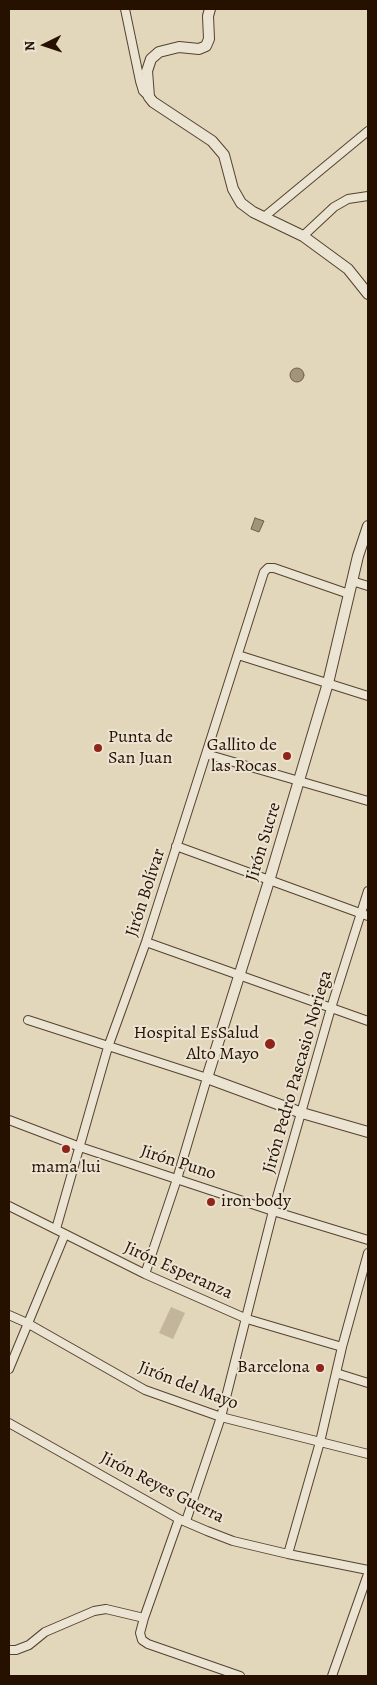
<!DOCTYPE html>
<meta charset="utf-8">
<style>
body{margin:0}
#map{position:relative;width:377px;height:1685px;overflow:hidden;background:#e2d6bb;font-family:Alegreya,serif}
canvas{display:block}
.frame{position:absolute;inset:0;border:10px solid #261100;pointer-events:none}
.north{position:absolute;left:20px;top:20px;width:50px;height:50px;-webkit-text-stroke:4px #ece4d3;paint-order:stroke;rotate:266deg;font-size:14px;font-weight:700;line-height:20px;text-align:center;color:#261100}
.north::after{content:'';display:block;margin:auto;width:18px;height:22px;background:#261100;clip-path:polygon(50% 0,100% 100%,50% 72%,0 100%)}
</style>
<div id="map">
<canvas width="377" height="1685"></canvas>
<div class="frame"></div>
<div class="north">N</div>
</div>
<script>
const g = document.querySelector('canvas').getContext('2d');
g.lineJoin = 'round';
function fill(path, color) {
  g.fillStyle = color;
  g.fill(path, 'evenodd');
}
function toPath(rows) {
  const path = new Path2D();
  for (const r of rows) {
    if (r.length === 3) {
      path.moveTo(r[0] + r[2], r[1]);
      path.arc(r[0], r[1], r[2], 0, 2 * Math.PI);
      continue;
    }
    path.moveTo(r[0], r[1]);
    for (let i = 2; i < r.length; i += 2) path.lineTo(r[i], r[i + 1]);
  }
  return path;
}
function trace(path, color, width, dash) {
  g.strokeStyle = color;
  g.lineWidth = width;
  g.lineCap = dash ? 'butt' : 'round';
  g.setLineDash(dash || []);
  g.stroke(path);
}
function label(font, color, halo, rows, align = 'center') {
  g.font = font + ' Alegreya,serif';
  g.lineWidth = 4;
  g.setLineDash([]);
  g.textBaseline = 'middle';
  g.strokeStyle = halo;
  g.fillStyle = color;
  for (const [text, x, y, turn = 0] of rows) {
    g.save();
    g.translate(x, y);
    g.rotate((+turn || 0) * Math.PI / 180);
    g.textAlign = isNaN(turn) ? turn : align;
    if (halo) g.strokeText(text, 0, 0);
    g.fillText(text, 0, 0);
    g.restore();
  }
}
fill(toPath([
 [171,1307,185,1313,173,1339,159,1333]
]), '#c2b59b');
const water = toPath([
 [297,375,7],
 [255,518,264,521,259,532,251,529,255,518]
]);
fill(water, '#a2937b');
trace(water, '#705f4a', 1);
const minor = toPath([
 [125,9,140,81,143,91,149,97],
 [264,217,368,131],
 [303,236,334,207,348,199,368,196],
 [352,581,368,586],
 [238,655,368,696],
 [206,754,368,801],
 [176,846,368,916],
 [146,942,368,1021],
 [28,1020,207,1078,177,1179,145,1274],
 [9,1120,80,1147,273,1211,368,1240],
 [9,1206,145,1274,247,1319,342,1347],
 [56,1229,108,1047,146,942,264,572,268,568,274,568,349,594],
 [9,1315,27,1323,145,1390,221,1417,368,1454],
 [9,1369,65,1234],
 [336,1373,368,1383],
 [9,1423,179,1519,207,1531,233,1541,288,1554,368,1570],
 [179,1519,144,1618,140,1633,142,1640,148,1644,240,1676],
 [186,1521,221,1417,273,1211,331,1008,368,891],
 [288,1554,320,1442,342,1347,368,1253],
 [9,1650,16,1650,29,1645,45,1632,94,1611,106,1609,144,1618],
 [332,1676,368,1574]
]);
const tertiary = toPath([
 [210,9,208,16,209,39,206,46,199,49,179,47,159,52,151,59,147,71,149,97,153,102,212,141,224,155,233,189,241,203,253,212,303,236,348,269,368,294],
 [368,526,358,556,328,683,269,881,207,1078,302,1113,368,1132]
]);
trace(minor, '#55422f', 10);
trace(tertiary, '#55422f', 12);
trace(minor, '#ece4d3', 8);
trace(tertiary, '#ece4d3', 10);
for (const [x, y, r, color] of [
 [98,748,5,"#8f2418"],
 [287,756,5,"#8f2418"],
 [270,1044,6,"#8f2418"],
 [66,1149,5,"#8f2418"],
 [211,1202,5,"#8f2418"],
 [320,1368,5,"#8f2418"]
]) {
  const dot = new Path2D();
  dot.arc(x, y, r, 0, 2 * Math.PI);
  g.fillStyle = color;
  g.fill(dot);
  trace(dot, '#ece4d3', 2);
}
label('18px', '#261100', '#ece4d3', [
 ["Punta de",108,738,"left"],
 ["San Juan",108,759,"left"],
 ["Gallito de",277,746],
 ["las Rocas",277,767],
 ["Hospital EsSalud",259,1034],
 ["Alto Mayo",259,1055],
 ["mama lui",66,1168,"center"],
 ["iron body",221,1202,"left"],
 ["Barcelona",310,1368]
], 'right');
label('18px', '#261100', '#ece4d3', [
 ["Jirón Sucre",264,842,-73],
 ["Jirón Bolívar",146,893,-72],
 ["Jirón Pedro Pascasio Noriega",298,1072,-74],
 ["Jirón Puno",178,1163,18],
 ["Jirón Esperanza",178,1271,24],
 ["Jirón del Mayo",188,1386,21],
 ["Jirón Reyes Guerra",162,1488,27]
]);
</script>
